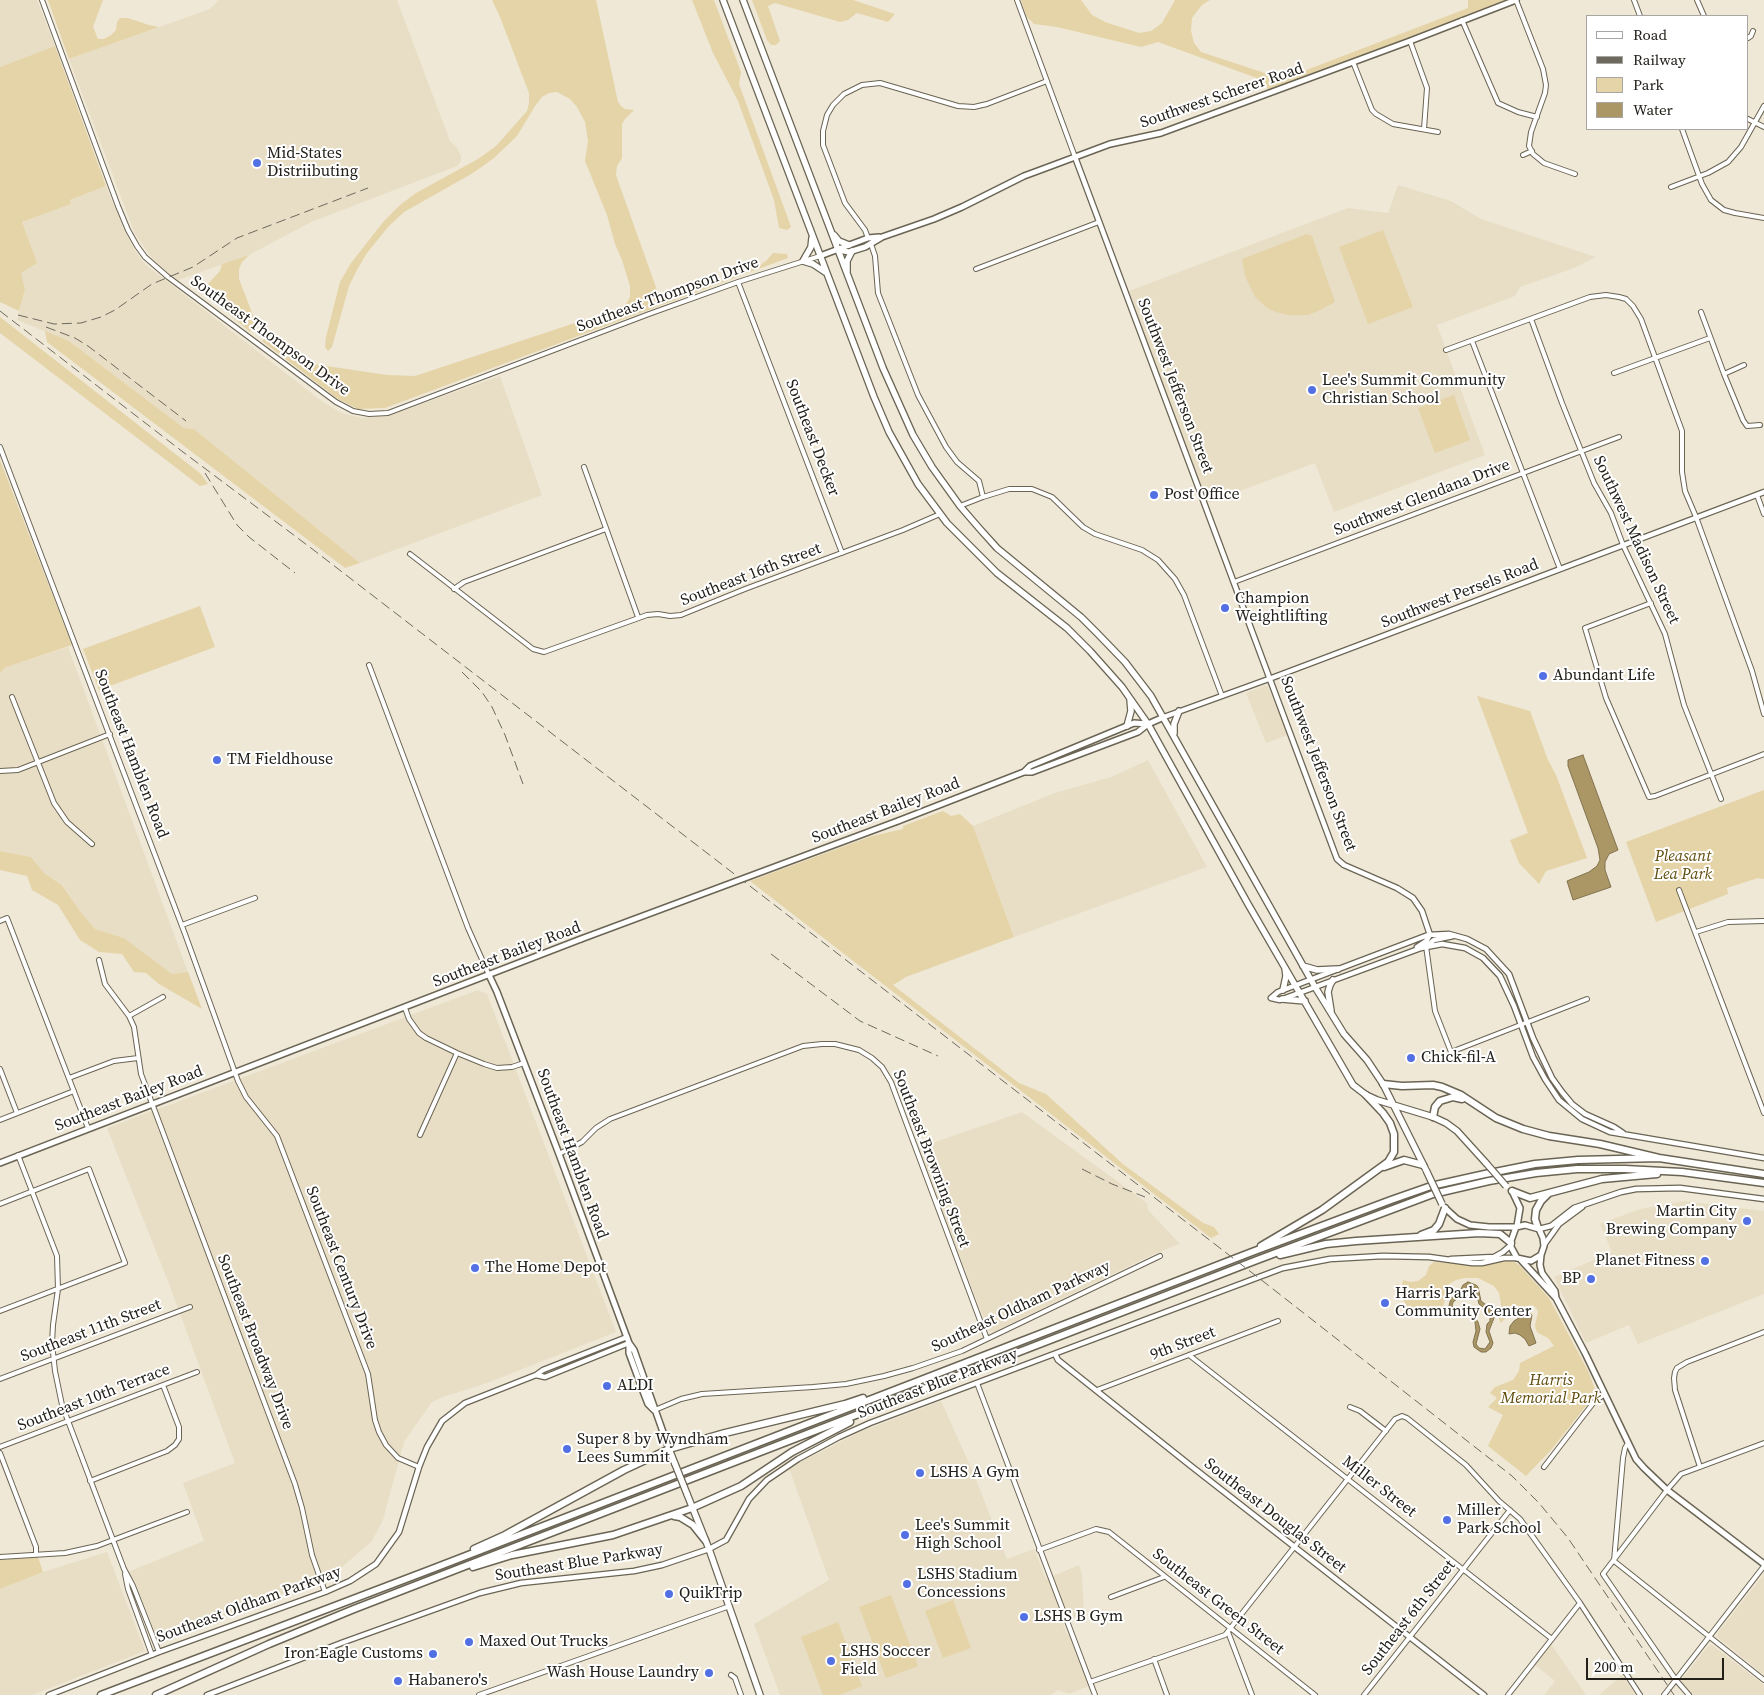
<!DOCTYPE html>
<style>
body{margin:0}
#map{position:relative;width:1764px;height:1695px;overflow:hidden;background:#efe8d6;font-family:"Source Serif 4",serif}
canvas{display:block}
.legend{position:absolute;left:1586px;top:15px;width:162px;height:115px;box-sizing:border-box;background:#fff;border:1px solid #a7a6a3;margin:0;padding:6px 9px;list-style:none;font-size:15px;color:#23201a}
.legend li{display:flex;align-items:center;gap:10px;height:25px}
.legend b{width:25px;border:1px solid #a7a6a3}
.scale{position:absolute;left:1586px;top:1658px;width:138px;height:22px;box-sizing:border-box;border:2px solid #23201a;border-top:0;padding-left:6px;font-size:15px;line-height:18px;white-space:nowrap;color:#23201a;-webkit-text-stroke:4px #fff;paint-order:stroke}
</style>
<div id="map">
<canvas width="1764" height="1695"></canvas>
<ul class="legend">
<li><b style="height:6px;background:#fff"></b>Road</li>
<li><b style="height:6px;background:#6e695f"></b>Railway</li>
<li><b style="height:14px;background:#e5d4a8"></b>Park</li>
<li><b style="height:14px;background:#aa9765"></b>Water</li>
</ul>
<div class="scale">200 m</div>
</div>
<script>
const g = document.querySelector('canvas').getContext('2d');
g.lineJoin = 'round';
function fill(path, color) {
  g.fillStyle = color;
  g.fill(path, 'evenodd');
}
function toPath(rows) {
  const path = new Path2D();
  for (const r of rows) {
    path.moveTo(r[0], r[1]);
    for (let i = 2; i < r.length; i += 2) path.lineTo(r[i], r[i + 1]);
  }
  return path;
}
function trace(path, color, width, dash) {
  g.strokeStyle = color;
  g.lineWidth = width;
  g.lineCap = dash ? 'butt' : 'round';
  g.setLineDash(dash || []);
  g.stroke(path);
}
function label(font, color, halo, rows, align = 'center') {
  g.font = font + ' "Source Serif 4",serif';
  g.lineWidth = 4;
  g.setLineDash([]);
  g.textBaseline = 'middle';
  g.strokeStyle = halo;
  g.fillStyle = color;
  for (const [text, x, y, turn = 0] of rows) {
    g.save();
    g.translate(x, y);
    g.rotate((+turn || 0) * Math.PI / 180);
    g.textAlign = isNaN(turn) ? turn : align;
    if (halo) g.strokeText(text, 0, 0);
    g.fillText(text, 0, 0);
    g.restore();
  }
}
fill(toPath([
 [0,0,37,0,55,46,0,67],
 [219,0,397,0,450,141,457,148,461,156,461,161,457,166,311,222,249,255,178,280,162,268,151,257,135,234,69,59,210,9],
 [1398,185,1451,201,1481,219,1596,257,1574,268,1520,287,1515,296,1437,325,1485,455,1334,512,1315,463,1205,504,1129,291,1348,208,1388,213],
 [106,186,124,230,136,252,146,265,323,402,342,413,361,418,387,416,500,376,542,495,360,563,194,429,184,428,69,341,17,320,25,290,20,273,36,263,22,222,71,204,70,200],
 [68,647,188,972,172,974,124,938,95,929,80,911,63,885,44,873,31,857,0,851,0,674,4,668],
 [1267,685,1288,735,1266,743,1246,693],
 [1148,760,1207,867,1014,937,973,826,1055,793,1111,777],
 [478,990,487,994,616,1332,487,1383,443,1397,432,1402,404,1442,383,1520,372,1541,333,1575,158,1641,136,1584,128,1572,204,1541,183,1483,235,1463,169,1284,107,1128],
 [1022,1112,1147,1203,1148,1210,1180,1244,1154,1254,996,1331,989,1332,918,1148],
 [1684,1201,1764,1211,1764,1294,1638,1344,1629,1325,1586,1343,1554,1277,1612,1252,1600,1224,1640,1209],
 [941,1401,973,1472,1007,1559,1034,1549,1046,1579,1079,1565,1082,1575,1084,1614,1072,1618,1070,1621,1063,1624,1067,1634,1069,1635,1089,1686,1069,1694,1058,1690,1051,1695,780,1695,754,1624,829,1580,789,1468,860,1432],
 [107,1552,145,1651,32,1695,0,1695,0,1589,43,1572],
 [1764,1574,1764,1675,1717,1637,1719,1631],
 [1551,1644,1586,1695,1544,1695,1555,1681,1535,1665],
 [1712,1645,1764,1685,1764,1695,1692,1695,1682,1685,1682,1679,1708,1646],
 [1622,1675,1636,1695,1599,1695]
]), '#e8dec5');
fill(toPath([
 [48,0,103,0,93,27,98,39,104,39,111,35,116,30,117,22,120,18,128,18,149,25,159,27,69,59],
 [492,0,596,0,618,102,621,106,625,109,634,110,625,119,622,124,622,158,617,166,616,175,658,293,663,298,669,298,760,265,766,261,773,253,787,254,788,258,385,408,358,409,338,399,262,341,267,335,298,360,313,364,387,375,415,376,617,309,626,304,630,297,630,286,622,260,615,244,607,215,585,161,588,141,585,122,577,107,570,99,557,92,549,93,542,97,535,106,517,136,494,158,473,173,404,212,388,227,367,253,358,268,349,286,332,347,328,351,325,347,326,337,340,282,351,263,384,221,400,205,416,193,478,159,496,146,527,111,529,103,529,93,500,17],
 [692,0,714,0,741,72,739,84,791,227,787,230,779,228,774,200,738,101,713,53],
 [752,0,853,0,895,14,888,22,857,13,848,20,840,22,775,3,768,6,780,41,776,45,771,45,767,40],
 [1021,0,1081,0,1092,15,1105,22,1139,33,1151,31,1162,23,1175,0,1210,0,1202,5,1192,18,1191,31,1194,43,1201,52,1283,79,1468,8,1468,0,1509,0,1268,90,1265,81,1158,42,1141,47,1057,27,1034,24,1026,16],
 [55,46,106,186,70,200,71,204,22,222,37,263,21,273,25,290,19,311,0,302,0,67],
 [1383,230,1413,307,1368,324,1339,247],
 [1307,234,1312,236,1335,302,1318,311,1308,315,1288,315,1276,312,1267,308,1255,297,1245,276,1242,259],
 [249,255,242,262,239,269,239,279,256,323,250,332,205,293,207,285,220,271,222,264],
 [0,317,201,474,208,484,200,486,0,333],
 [45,331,69,341,184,428,194,429,360,563,345,568,47,342],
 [1454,395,1470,440,1435,453,1418,408],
 [0,460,72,645,4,668,0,674],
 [200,606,215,647,99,690,83,649],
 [1477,696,1530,711,1548,760,1556,775,1587,858,1546,871,1539,884,1519,863,1510,840,1528,833],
 [1764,790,1764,879,1758,878,1727,888,1728,894,1656,922,1626,842],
 [943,811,951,816,960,814,973,826,1014,937,906,977,893,985,1019,1083,1046,1094,1124,1165,1203,1223,1214,1227,1219,1234,1211,1238,750,881,872,836,903,829,903,826],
 [0,851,31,857,44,873,62,885,80,911,95,929,124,938,172,974,188,972,202,1009,159,984,146,973,134,972,122,954,99,952,80,940,58,905,32,890,27,876,0,870],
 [1507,1260,1513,1261,1520,1266,1549,1298,1588,1371,1595,1389,1593,1397,1551,1450,1526,1476,1488,1446,1503,1415,1488,1407,1497,1398,1490,1393,1495,1387,1513,1380,1519,1371,1520,1363,1554,1346,1548,1338,1538,1333,1536,1330,1535,1325,1538,1312,1537,1309,1533,1305,1521,1307,1511,1312,1501,1323,1499,1319,1501,1304,1499,1293,1494,1286,1478,1278,1465,1278,1456,1280,1449,1284,1441,1315,1431,1310,1412,1316,1395,1284,1402,1285,1403,1280,1411,1282,1418,1281,1426,1275,1429,1266,1434,1262,1482,1265],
 [38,1557,43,1572,0,1589,0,1560],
 [891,1595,918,1666,886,1678,859,1607],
 [953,1600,971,1648,943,1658,925,1611],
 [838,1622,862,1686,839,1695,823,1695,801,1637]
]), '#e5d4a8');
const water = toPath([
 [1583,755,1618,850,1609,854,1605,862,1605,870,1611,887,1573,900,1567,881,1589,872,1597,866,1600,860,1598,848,1568,766,1568,760,1583,755],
 [1468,1282,1476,1285,1478,1287,1481,1301,1489,1307,1493,1313,1494,1318,1489,1331,1493,1343,1491,1348,1486,1352,1481,1352,1474,1347,1473,1342,1476,1331,1475,1322,1472,1319,1466,1315,1455,1313,1450,1309,1449,1306,1451,1298,1459,1293,1463,1285,1468,1282],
 [1467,1286,1475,1288,1479,1304,1488,1311,1490,1315,1490,1321,1487,1324,1486,1332,1490,1342,1485,1349,1479,1348,1476,1344,1480,1329,1478,1322,1474,1316,1469,1313,1456,1311,1452,1306,1453,1302,1461,1296,1463,1290,1465,1291,1467,1288,1467,1286],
 [1530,1314,1532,1315,1530,1326,1536,1343,1529,1346,1525,1339,1520,1335,1515,1333,1509,1334,1510,1326,1514,1321,1522,1316,1530,1314]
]);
fill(water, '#aa9765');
trace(water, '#82734e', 1);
const minor = toPath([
 [42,0,118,206,128,230,137,246,145,257,168,277,336,402,353,411,369,414,388,413,649,314,738,282,820,256],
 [1017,0,1075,157],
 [1516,0,1543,69,1546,85,1545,93,1531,132,1529,146,1533,154,1544,163,1575,174],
 [1634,0,1640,16],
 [1697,0,1704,16],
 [1462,20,1498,103,1518,112,1537,117],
 [1748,38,1751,36,1753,31],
 [1410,41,1427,88,1424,129],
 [1353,62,1372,110,1376,114,1393,124,1438,132],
 [1748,119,1764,127],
 [1682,129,1702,184,1711,200,1724,210,1735,213,1764,218],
 [1523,155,1532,151],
 [1671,187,1708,173,1728,162,1741,147,1764,106],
 [868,238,865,230,845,203,823,145,823,131,827,115,833,105,844,94,862,85,880,83,958,106,974,107,987,104,1047,81],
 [871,244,875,256,878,293,918,395,946,447,957,462,979,481,983,497],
 [976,269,1099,222],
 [738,282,842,553],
 [1701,312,1724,374,1743,420,1747,426,1760,425],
 [1531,319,1562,403,1594,483,1611,513,1623,545,1665,634,1684,705,1721,799],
 [1472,341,1560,569],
 [1446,350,1590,297,1606,295,1619,297,1626,299,1633,306,1641,319,1682,431,1682,472,1685,491,1696,517,1752,671,1764,714],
 [1614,373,1710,338],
 [1724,374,1744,365],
 [0,447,185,934,238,1081,246,1097,277,1136,368,1374,375,1420,379,1432,386,1445,398,1458,419,1467],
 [584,467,638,617],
 [1757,495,1764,514],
 [960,506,983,497,1009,489,1032,489,1052,497,1083,527,1095,534,1142,550,1158,560,1175,579,1184,595,1222,696],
 [410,554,533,649,544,652,647,615,658,614,670,616,681,615,745,589,903,530,940,514],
 [1234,582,1619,437],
 [454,589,464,582,606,529],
 [1651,603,1585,628,1606,698,1649,797,1655,796,1764,754],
 [369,665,468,928,489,975],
 [12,697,54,803,67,822,92,844],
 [0,771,18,770,110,734],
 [1679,890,1764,1113],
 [0,921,7,918,88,1128],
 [182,925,255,898],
 [1696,932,1728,922,1764,921],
 [1426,946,1435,1011,1451,1052,1587,999],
 [99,960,105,984,129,1016,134,1027,141,1074,295,1484,302,1508,312,1555,325,1592],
 [405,1008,409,1019,419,1033,426,1038,457,1053,484,1064,497,1068,512,1067,524,1063],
 [129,1016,163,997],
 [0,1069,17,1113],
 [69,1078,114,1061,138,1058],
 [0,1120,74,1091],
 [420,1135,457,1053],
 [559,1154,582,1142,596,1128,610,1119,803,1046,822,1044,835,1044,859,1050,872,1058,882,1067,891,1082,987,1339],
 [18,1155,57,1256,58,1289,53,1325,52,1343,55,1371,62,1405,124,1569,133,1586,159,1652],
 [0,1204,89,1169,125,1263,0,1311],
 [1189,1355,1552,1639],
 [0,1379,190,1307],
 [977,1383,1095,1695],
 [1097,1390,1278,1321],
 [1350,1407,1360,1411,1386,1431],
 [655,1410,681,1399,702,1394,813,1387,846,1384,884,1376,913,1368,962,1351,1160,1256],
 [1628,1443,1625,1448,1623,1458,1614,1561,1764,1680],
 [0,1447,197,1372],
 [0,1453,36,1547,36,1554],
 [1544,1467,1594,1402,1605,1394],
 [1700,1467,1675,1390,1674,1378,1675,1372,1677,1368,1687,1362,1764,1332],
 [90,1481,167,1451,175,1445,179,1439,179,1427,163,1385],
 [1039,1550,1096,1529,1109,1532,1315,1695],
 [0,1557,65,1553,97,1546,187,1512],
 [125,1574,128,1589,152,1655],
 [1111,1597,1164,1577],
 [1228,1632,1252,1695],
 [1154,1659,1167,1695],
 [731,1675,735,1678,741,1695],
 [1090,1682,1225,1635,1395,1419,1402,1416,1407,1418,1466,1465,1499,1501,1520,1519,1580,1603,1640,1695],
 [479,1695,727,1607],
 [1364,1695,1510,1510],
 [1508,1695,1580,1603],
 [1664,1695,1764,1566],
 [1689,1695,1676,1680,1603,1574,1667,1490,1681,1474,1764,1443]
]);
const tertiary = toPath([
 [1075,157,1337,859,1344,865,1397,888,1413,898,1422,911,1430,935,1426,941,1417,947],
 [1164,717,1277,676,1764,492],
 [1426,946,1434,940,1453,936],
 [1623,1133,1614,1127,1585,1114,1572,1104,1562,1092,1552,1078,1533,1038,1509,974,1486,949,1467,939,1449,934,1428,935,1278,992,1271,998,1280,1000,1421,948,1442,944,1465,948,1483,958,1500,976,1514,1006,1533,1057,1545,1079,1559,1100,1582,1119,1610,1132,1764,1158],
 [1539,1229,1551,1226,1574,1208,1621,1192,1636,1189,1680,1188,1764,1199],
 [1544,1245,1559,1224,1582,1207],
 [1451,1259,1494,1257,1503,1252,1511,1245],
 [1055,1354,1058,1360,1191,1466,1484,1695],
 [536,1375,545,1377,629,1343],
 [49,1695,159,1652,325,1592,350,1581,376,1564,399,1532,419,1467,427,1447,442,1421,465,1403,536,1375,543,1370,627,1337],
 [207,1695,344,1642,480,1593,521,1583,634,1571,662,1565,709,1549,726,1540,749,1499,767,1480,798,1459,839,1437,870,1423,1283,1268,1330,1259,1383,1256,1429,1257,1472,1263,1482,1263,1504,1258,1517,1258]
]);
const secondary = toPath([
 [838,250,849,252,865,247,882,237,934,219,962,207,1024,176,1043,169,1110,144,1161,133,1410,41,1516,0],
 [820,256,868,238,879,237],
 [1024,772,1032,772,1138,732,1148,724,1164,717],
 [898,821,1024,772,1030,766,1134,723,1148,724],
 [489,975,497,992,559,1154,629,1343],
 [0,1163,581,939],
 [1512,1191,1520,1208,1517,1226],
 [1445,1208,1457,1219,1470,1225,1489,1227,1516,1227],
 [1525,1225,1539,1229,1543,1238,1544,1246,1541,1255,1531,1261,1517,1258,1511,1247,1511,1241,1516,1227,1525,1225],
 [1541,1255,1540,1265,1542,1273,1555,1291,1556,1298,1585,1353,1636,1459,1644,1468,1667,1490,1764,1564],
 [1521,1260,1556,1298],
 [654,1410,648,1404,643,1391,629,1353,629,1343,634,1350,669,1449]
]);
const primary = toPath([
 [669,1449,675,1464],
 [687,1494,709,1549,760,1695]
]);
const trunk = toPath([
 [723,0,874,397,889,432,918,484,947,523,997,573,1067,628,1090,651,1122,687,1148,724,1248,904,1353,1085,1366,1095,1377,1100,1433,1117,1446,1123,1457,1131,1486,1163],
 [743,0,883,368,913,435,932,467,960,506,979,528,997,548,1081,617,1097,633,1125,662,1151,696,1315,987,1344,1034,1367,1060,1383,1084,1425,1168],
 [834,235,839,241,849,245],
 [812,238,811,247,803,261,813,264,825,272],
 [847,271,847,261,852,251],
 [1127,726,1131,711,1130,699],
 [1174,733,1174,724,1179,711],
 [1303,966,1317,970,1338,969],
 [1283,990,1286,976,1285,968],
 [1282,999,1305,1001],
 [1331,1011,1328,992,1330,985,1333,980]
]);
const motorway = toPath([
 [1383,1084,1402,1086,1433,1085,1442,1087,1461,1095,1496,1118,1523,1129,1549,1136,1600,1144,1659,1158,1764,1174],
 [1433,1117,1435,1107,1440,1101,1453,1097,1462,1099],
 [1384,1167,1404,1160,1423,1165],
 [1512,1191,1530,1198,1602,1179,1657,1174],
 [1538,1228,1535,1219,1536,1210,1541,1201,1548,1194],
 [1421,1235,1434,1230,1439,1224,1445,1208],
 [1261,1246,1322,1210,1388,1162,1394,1152,1394,1134,1390,1123,1383,1113,1366,1095],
 [1280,1255,1326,1244,1356,1241,1479,1233,1500,1234,1511,1243],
 [674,1516,680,1517,693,1525,705,1540],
 [474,1549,505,1535,624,1470,669,1449,725,1433,845,1404,863,1398],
 [473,1567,512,1555,613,1535,692,1508,741,1486,792,1452,850,1422],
 [101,1695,432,1569,1252,1252,1391,1200,1431,1186,1485,1174,1535,1164,1578,1160,1659,1158],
 [156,1695,269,1644,354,1609,1257,1260,1433,1194,1489,1181,1536,1173,1577,1169,1625,1169,1682,1172,1764,1183]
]);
trace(minor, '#6a6454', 6);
trace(tertiary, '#6a6454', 7);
trace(secondary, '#6a6454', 8);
trace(primary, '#6a6454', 8);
trace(trunk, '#6a6454', 8);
trace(motorway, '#6a6454', 9);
trace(minor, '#fff', 4);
trace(tertiary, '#fff', 4.5);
trace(secondary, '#fff', 5);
trace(primary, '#fff', 5.5);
trace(trunk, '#fff', 5.5);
trace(motorway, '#fff', 6);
trace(toPath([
 [0,311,183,452,311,548,1264,1282,1512,1476,1539,1503,1568,1538,1674,1695],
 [18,315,54,324,81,323,101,317,115,310,152,284,193,267,237,238,368,188],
 [46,327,75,338,88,346,186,421],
 [205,473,237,525,249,537,295,573],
 [462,672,482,692,492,707,505,735,523,784],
 [771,954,860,1021,938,1056],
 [1082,1169,1112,1184,1145,1197]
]), '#6e695f', 1, [10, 5]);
const secondaryBridge = toPath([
 [581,939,898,821]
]);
const primaryBridge = toPath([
 [675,1464,687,1494]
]);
const trunkBridge = toPath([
 [1486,1163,1506,1186],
 [1426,1170,1442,1204]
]);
trace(secondaryBridge, '#6a6454', 8, []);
trace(primaryBridge, '#6a6454', 8, []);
trace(trunkBridge, '#6a6454', 8, []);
trace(secondaryBridge, '#fff', 5);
trace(primaryBridge, '#fff', 5.5);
trace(trunkBridge, '#fff', 5.5);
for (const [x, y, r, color] of [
 [257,163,5,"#5270e4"],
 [1312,390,5,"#5270e4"],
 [1154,495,5,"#5270e4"],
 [1225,608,5,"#5270e4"],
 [1543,676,5,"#5270e4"],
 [217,760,5,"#5270e4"],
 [1411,1058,5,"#5270e4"],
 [1747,1221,5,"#5270e4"],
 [1705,1261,5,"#5270e4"],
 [475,1268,5,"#5270e4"],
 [1591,1279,5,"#5270e4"],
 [1385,1303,5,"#5270e4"],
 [607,1386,5,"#5270e4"],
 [567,1449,5,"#5270e4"],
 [920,1473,5,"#5270e4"],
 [1447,1520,5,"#5270e4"],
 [905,1535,5,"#5270e4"],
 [907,1584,5,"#5270e4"],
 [669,1594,5,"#5270e4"],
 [1024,1617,5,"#5270e4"],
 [469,1642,5,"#5270e4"],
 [433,1654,5,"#5270e4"],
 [831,1661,5,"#5270e4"],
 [709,1673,5,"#5270e4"],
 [398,1681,5,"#5270e4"]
]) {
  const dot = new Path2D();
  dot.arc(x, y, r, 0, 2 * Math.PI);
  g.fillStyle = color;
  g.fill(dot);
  trace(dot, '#fff', 2);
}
label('16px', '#23201a', '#fff', [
 ["Southwest Scherer Road",1222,96,-19],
 ["Southeast Thompson Drive",668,295,-20],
 ["Southeast Thompson Drive",270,336,36],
 ["Southwest Jefferson Street",1175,386,69],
 ["Southeast Decker",812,438,69],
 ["Southwest Glendana Drive",1422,498,-21],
 ["Southwest Madison Street",1636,540,65],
 ["Southeast 16th Street",751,575,-21],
 ["Southwest Persels Road",1460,594,-21],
 ["Southeast Hamblen Road",131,754,69],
 ["Southwest Jefferson Street",1318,764,69],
 ["Southeast Bailey Road",886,811,-21],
 ["Southeast Bailey Road",507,955,-21],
 ["Southeast Bailey Road",129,1099,-21],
 ["Southeast Hamblen Road",572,1154,70],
 ["Southeast Browning Street",931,1159,69],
 ["Southeast Century Drive",341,1268,69],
 ["Southeast Oldham Parkway",1021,1307,-25],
 ["Southeast 11th Street",91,1331,-21],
 ["Southeast Broadway Drive",255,1342,69],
 ["9th Street",1183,1344,-21],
 ["Southeast Blue Parkway",938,1384,-21],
 ["Southeast 10th Terrace",94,1398,-21],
 ["Miller Street",1379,1487,38],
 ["Southeast Douglas Street",1275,1516,38],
 ["Southeast Blue Parkway",579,1563,-9],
 ["Southeast Green Street",1218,1602,38],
 ["Southeast Oldham Parkway",249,1605,-20],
 ["Southeast 6th Street",1409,1618,-52]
]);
label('16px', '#23201a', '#fff', [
 ["Mid-States",267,154],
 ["Distriibuting",267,172],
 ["Lee's Summit Community",1322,381],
 ["Christian School",1322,399],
 ["Post Office",1164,495],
 ["Champion",1235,599],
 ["Weightlifting",1235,617],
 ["Abundant Life",1553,676],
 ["TM Fieldhouse",227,760],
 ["Chick-fil-A",1421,1058],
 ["Martin City",1737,1212,"right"],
 ["Brewing Company",1737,1230,"right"],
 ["Planet Fitness",1695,1261,"right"],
 ["The Home Depot",485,1268],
 ["BP",1581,1279,"right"],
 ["Harris Park",1395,1294],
 ["Community Center",1395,1312],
 ["ALDI",617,1386],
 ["Super 8 by Wyndham",577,1440],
 ["Lees Summit",577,1458],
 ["LSHS A Gym",930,1473],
 ["Miller",1457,1511],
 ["Park School",1457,1529],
 ["Lee's Summit",915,1526],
 ["High School",915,1544],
 ["LSHS Stadium",917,1575],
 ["Concessions",917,1593],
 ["QuikTrip",679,1594],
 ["LSHS B Gym",1034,1617],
 ["Maxed Out Trucks",479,1642],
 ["LSHS Soccer",841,1652],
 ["Field",841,1670],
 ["Iron Eagle Customs",423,1654,"right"],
 ["Wash House Laundry",699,1673,"right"],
 ["Habanero's",408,1681]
], 'left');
label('italic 16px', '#604c0d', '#fff', [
 ["Pleasant",1683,857],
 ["Lea Park",1683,875],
 ["Harris",1551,1381],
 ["Memorial Park",1551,1399]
]);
</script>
